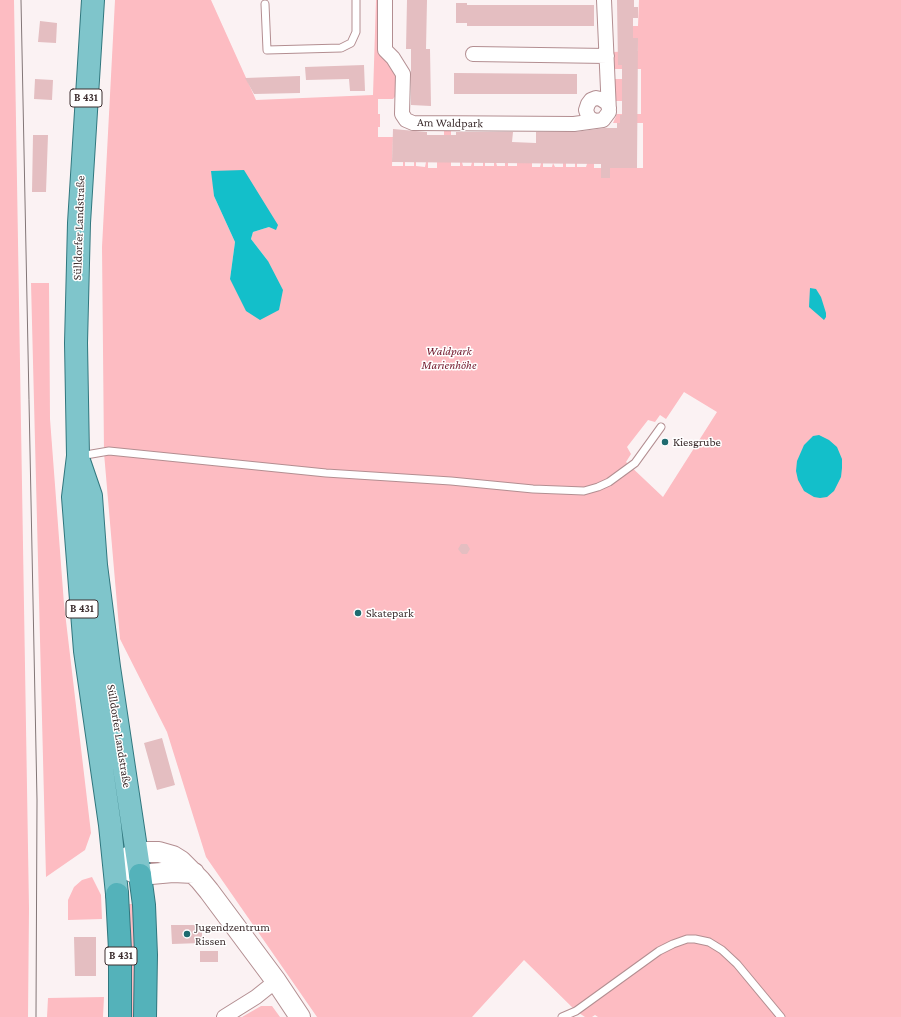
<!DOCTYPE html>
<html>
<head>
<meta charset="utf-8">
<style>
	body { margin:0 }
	canvas { display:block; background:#fbf2f3 }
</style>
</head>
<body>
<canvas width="901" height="1017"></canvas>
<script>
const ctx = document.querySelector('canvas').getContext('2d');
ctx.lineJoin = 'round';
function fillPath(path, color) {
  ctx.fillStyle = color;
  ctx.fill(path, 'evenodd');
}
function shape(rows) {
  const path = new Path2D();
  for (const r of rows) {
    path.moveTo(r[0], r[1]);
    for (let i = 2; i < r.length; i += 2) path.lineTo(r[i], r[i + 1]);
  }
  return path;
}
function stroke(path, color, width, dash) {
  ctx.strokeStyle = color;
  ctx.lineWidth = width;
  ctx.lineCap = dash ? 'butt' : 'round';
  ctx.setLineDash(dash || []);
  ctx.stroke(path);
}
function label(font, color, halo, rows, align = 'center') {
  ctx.font = font + ' "Crimson Pro",serif';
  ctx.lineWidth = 3;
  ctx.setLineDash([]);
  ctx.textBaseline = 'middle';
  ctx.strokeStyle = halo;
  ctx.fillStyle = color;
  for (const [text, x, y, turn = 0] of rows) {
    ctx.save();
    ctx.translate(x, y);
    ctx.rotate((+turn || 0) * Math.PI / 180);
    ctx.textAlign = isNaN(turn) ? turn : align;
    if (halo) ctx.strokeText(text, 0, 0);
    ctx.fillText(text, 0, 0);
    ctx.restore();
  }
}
fillPath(shape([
	[0,0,14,0,29,908,28,1017,0,1017],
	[115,0,211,0,256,100,373,95,376,0,381,0,388,63,397,77,397,94,393,99,378,99,378,114,380,114,380,127,378,127,378,137,393,137,392,166,403,166,403,162,405,162,405,166,414,166,414,162,416,162,416,166,425,167,426,162,428,162,428,168,437,168,437,162,444,145,444,127,451,129,451,166,460,166,460,162,462,162,463,166,471,166,472,162,474,162,474,166,483,166,483,162,485,162,485,166,494,166,494,162,496,162,497,166,505,166,505,162,508,162,508,166,517,166,517,163,532,163,532,167,540,167,541,163,543,163,543,167,552,167,553,163,555,167,563,167,563,163,566,163,566,167,575,167,575,163,577,163,577,167,586,167,594,141,594,168,643,168,643,123,613,123,617,114,641,114,641,69,614,69,612,52,638,51,638,38,631,38,631,26,638,26,639,0,901,0,901,1017,598,1017,595,1015,592,1017,585,1017,576,1011,524,960,472,1017,317,1017,206,857,167,732,120,639,104,453,102,247],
	[212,171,269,227,253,232,251,239,268,261,230,279,235,242,214,196],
	[684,392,717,412,663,497,626,462,631,454,627,447,648,420,655,422,660,415,666,419],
	[614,79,624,79,624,101,616,101],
	[31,283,49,283,50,419,64,604,91,833,85,850,46,877],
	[92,877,101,895,102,919,68,920,68,900,74,887,82,880],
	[128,904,134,904,136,940,135,1017,129,1017],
	[104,997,103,1017,47,1017,48,998],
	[261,1006,272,1006,280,1017,242,1017]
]), '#fdbcc2');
fillPath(shape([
	[244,170,278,225,276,230,269,227,253,232,251,239,268,261,283,290,279,310,260,320,246,311,230,279,235,242,214,196,211,171],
	[810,288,816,289,821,297,826,313,826,317,824,320,809,307],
	[819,435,829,440,837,447,842,459,842,468,841,477,834,491,827,497,820,498,814,497,804,491,798,480,796,471,797,461,804,445,813,436]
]), '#13bfca');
fillPath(shape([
	[407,0,427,0,426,49,430,49,431,106,411,105,411,49,406,49],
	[617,0,634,0,634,7,638,7,638,18,633,18,633,38,638,38,637,168,610,168,610,178,601,178,601,164,392,162,393,129,427,132,427,135,456,135,456,132,513,132,512,142,536,143,536,132,574,132,605,128,617,128,617,123,620,123,620,115,622,115,622,65,618,65],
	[456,3,467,3,467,5,594,5,594,26,467,26,467,23,456,23],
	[40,21,57,23,56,43,38,42],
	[364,65,365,91,350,91,349,79,306,80,305,67],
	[454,73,577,74,577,94,454,94],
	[300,76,300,93,254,94,245,78],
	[35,79,53,80,52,100,34,99],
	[33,135,48,135,46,192,32,192],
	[461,544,467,544,470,549,467,554,462,554,458,549],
	[162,738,175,785,157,790,144,743],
	[171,925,202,925,202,943,172,944],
	[74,937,96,937,96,976,75,976],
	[200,951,218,951,218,962,200,962]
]), '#e4bec1');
const service = shape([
	[265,4,267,50,341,48,351,43,356,32,356,0],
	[80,456,109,451,326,473,451,481,533,489,584,491,598,487,609,482,635,463,661,427],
	[562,1017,576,1011,659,951,673,944,687,939,695,939,709,942,722,950,737,964,781,1017]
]);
const minor = shape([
	[385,0,385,50,393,58,403,74,402,114,406,120,413,123,574,124,603,120,609,112,604,0],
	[473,54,607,56],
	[596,121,591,119,588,116,586,110,588,104,591,100,596,98,601,99,607,103,609,108],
	[224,1017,256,997,276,981]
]);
const secondary = shape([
	[115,864,137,852,159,852,173,856,181,861,200,880,209,891,276,981,300,1017],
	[126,869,140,875,173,872,194,873]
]);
const primary = shape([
	[93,0,79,223,76,343,78,456,73,497,85,651,110,825,117,894],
	[79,461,91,496,96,565,109,667,140,875]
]);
const trunk = shape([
	[140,875,144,905,146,955,145,1017],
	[117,894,120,950,120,1017]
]);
stroke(service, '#b38e91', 9);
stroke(minor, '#b38e91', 16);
stroke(secondary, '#b38e91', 22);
stroke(primary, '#31777e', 24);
stroke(trunk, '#31777e', 24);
stroke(service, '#fff', 7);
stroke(minor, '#fff', 14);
stroke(secondary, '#fff', 20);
stroke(primary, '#7fc5cb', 22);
stroke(trunk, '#54b2ba', 22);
stroke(shape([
	[21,0,37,800,36,1017]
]), '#837677', 1);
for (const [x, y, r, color] of [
	[665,442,4,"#1f6b70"],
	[358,613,4,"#1f6b70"],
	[187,934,4,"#1f6b70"]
]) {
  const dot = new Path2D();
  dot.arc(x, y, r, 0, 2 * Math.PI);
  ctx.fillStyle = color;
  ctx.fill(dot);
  stroke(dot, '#fff', 1.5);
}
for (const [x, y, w] of [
	[86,98,32],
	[82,609,32],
	[121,956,32]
]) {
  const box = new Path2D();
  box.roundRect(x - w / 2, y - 9, w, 18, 3);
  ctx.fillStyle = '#fff';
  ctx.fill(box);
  stroke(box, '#3d2e2f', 1);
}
label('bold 11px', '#3d2e2f', null, [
	["B 431",86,98],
	["B 431",82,609],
	["B 431",121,956]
]);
label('12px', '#3d2e2f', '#fff', [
	["Am Waldpark",450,123,1],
	["Sülldorfer Landstraße",79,228,-88],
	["Sülldorfer Landstraße",119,736,81]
]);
label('italic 12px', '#731a2e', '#fff', [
	["Waldpark",449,351],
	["Marienhöhe",449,365]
]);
label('12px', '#3d2e2f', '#fff', [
	["Kiesgrube",673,442],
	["Skatepark",366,613],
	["Jugendzentrum",195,927],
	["Rissen",195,941]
], 'left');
</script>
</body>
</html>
